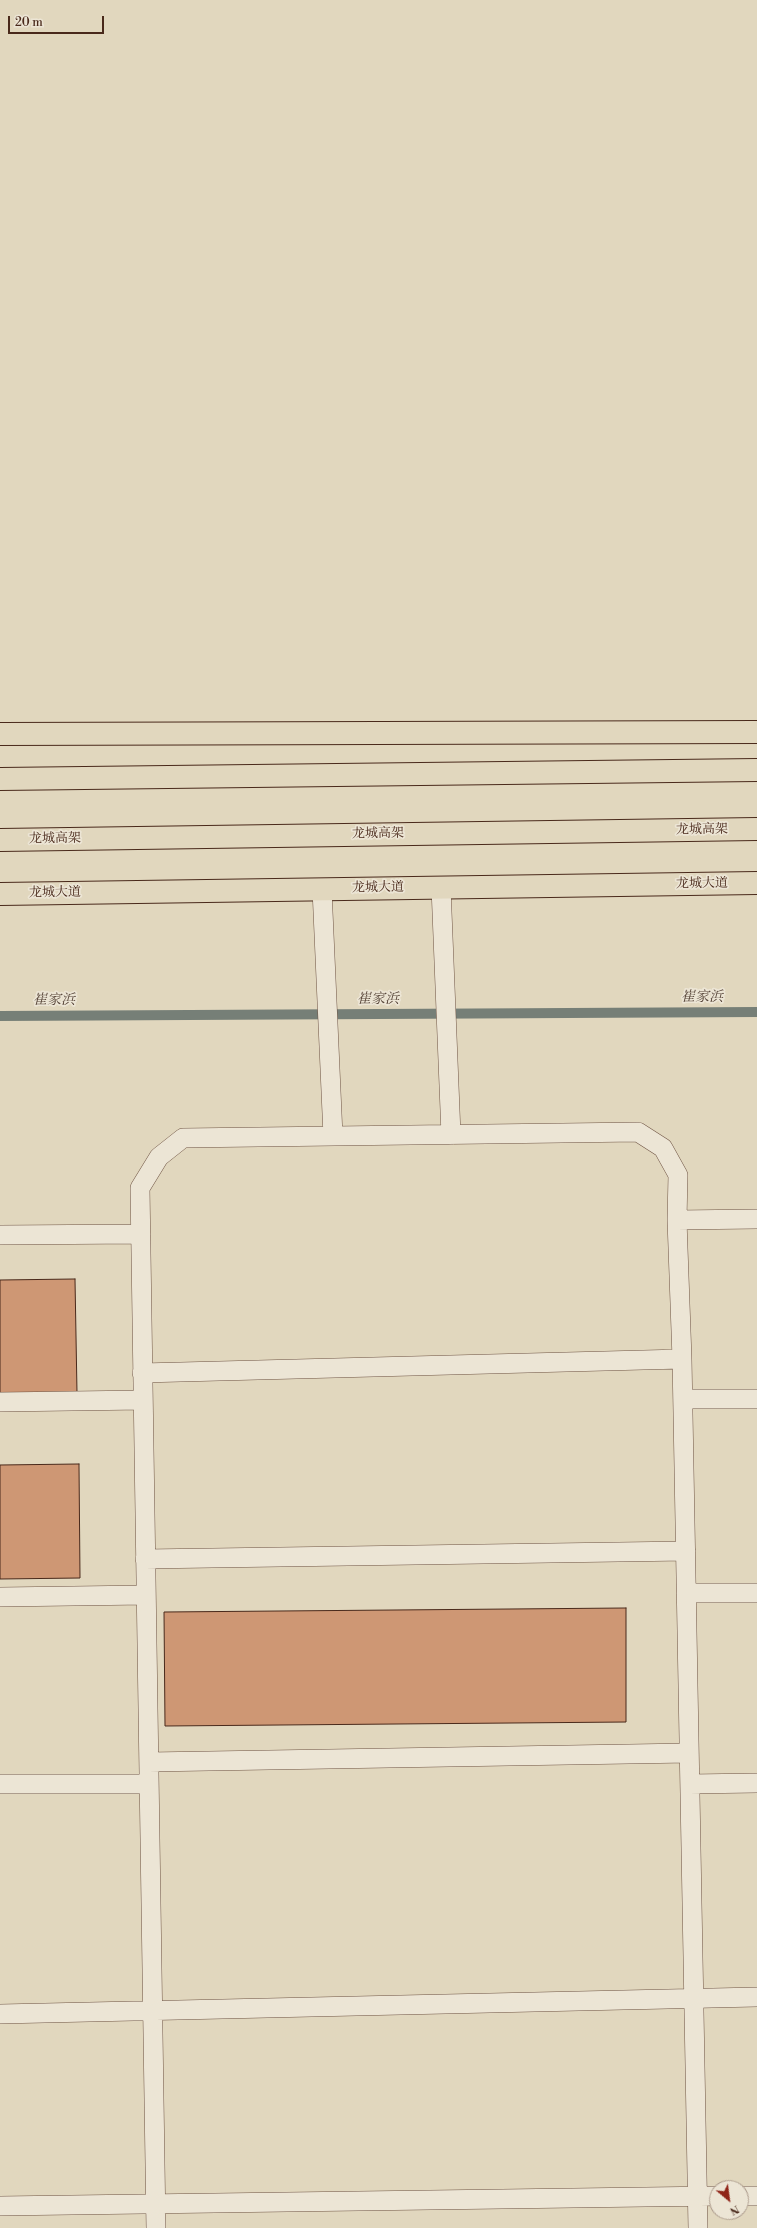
<!DOCTYPE html>
<html>
<head>
<meta charset="utf-8">
<style>
	body { margin:0 }
	#map { position:relative; width:757px; height:2228px; overflow:hidden; background:#e1d7be; font-family:"Libre Bodoni",serif }
	canvas { display:block }
	.north { position:absolute; left:709px; top:2180px; width:40px; height:40px; box-sizing:border-box; background:#ece5d5; border:1px solid #ab9a8b; border-radius:50%; rotate:151deg; font-size:11px; font-weight:700; line-height:16px; text-align:center; color:#49291b }
	.north::after { content:''; display:block; margin:auto; width:14px; height:18px; background:#8f2418; clip-path:polygon(50% 0,100% 100%,50% 72%,0 100%) }
	.scale { position:absolute; left:8px; top:16px; width:96px; height:18px; box-sizing:border-box; border:2px solid #49291b; border-top:0; padding-left:5px; font-size:12px; line-height:14px; white-space:nowrap; color:#49291b; -webkit-text-stroke:3px #ece5d5; paint-order:stroke }
</style>
</head>
<body>
<div id="map">
<canvas width="757" height="2228"></canvas>
<div class="north">N</div>
<div class="scale">20 m</div>
</div>
<script>
const ctx = document.querySelector('canvas').getContext('2d');
ctx.lineJoin = 'round';
function shape(rows) {
  const path = new Path2D();
  for (const r of rows) {
    path.moveTo(r[0], r[1]);
    for (let i = 2; i < r.length; i += 2) path.lineTo(r[i], r[i + 1]);
  }
  return path;
}
function stroke(path, color, width, dash) {
  ctx.strokeStyle = color;
  ctx.lineWidth = width;
  ctx.lineCap = dash ? 'butt' : 'round';
  ctx.setLineDash(dash || []);
  ctx.stroke(path);
}
function fillPath(path, color) {
  ctx.fillStyle = color;
  ctx.fill(path, 'evenodd');
}
function label(font, color, halo, rows, align = 'center') {
  ctx.font = font + ' "Libre Bodoni","Noto Serif SC",serif';
  ctx.lineWidth = 3.5;
  ctx.setLineDash([]);
  ctx.textBaseline = 'middle';
  ctx.strokeStyle = halo;
  ctx.fillStyle = color;
  for (const [text, x, y, turn = 0] of rows) {
    ctx.save();
    ctx.translate(x, y);
    ctx.rotate((+turn || 0) * Math.PI / 180);
    ctx.textAlign = isNaN(turn) ? turn : align;
    if (halo) ctx.strokeText(text, 0, 0);
    ctx.fillText(text, 0, 0);
    ctx.restore();
  }
}
stroke(shape([
	[0,1016,757,1012]
]), '#767f77', 10);
const building = shape([
	[75,1279,77,1393,0,1395,0,1280,75,1279],
	[79,1464,80,1578,0,1579,0,1465,79,1464],
	[626,1608,626,1722,165,1726,164,1612,626,1608]
]);
fillPath(building, '#ce9774');
stroke(building, '#49291b', 1);
const service = shape([
	[441,887,451,1135],
	[322,889,333,1136],
	[677,1220,757,1219],
	[0,1235,141,1234],
	[142,1373,682,1359],
	[683,1399,757,1399],
	[0,1402,143,1400],
	[145,1559,686,1551],
	[686,1593,757,1593],
	[0,1597,146,1595],
	[149,1762,689,1753],
	[0,1784,149,1784],
	[690,1784,757,1783],
	[0,2014,757,1997],
	[741,2196,757,2196],
	[0,2206,717,2196],
	[156,2228,140,1188,159,1157,183,1138,638,1132,663,1148,678,1175,677,1220,682,1359,698,2228]
]);
const primary = shape([
	[0,734,757,732],
	[0,894,757,883]
]);
const trunk = shape([
	[0,779,757,770],
	[0,840,757,829]
]);
stroke(service, '#6f5444', 20);
stroke(primary, '#49291b', 24);
stroke(trunk, '#49291b', 24);
stroke(service, '#ece5d5', 19);
stroke(primary, '#e1d7be', 22);
stroke(trunk, '#e1d7be', 22);
label('13px', '#49291b', '#ece5d5', [
	["龙城高架",702,830,-1],
	["龙城高架",378,834,-1],
	["龙城高架",55,839,-1],
	["龙城大道",702,884,-1],
	["龙城大道",378,888,-1],
	["龙城大道",55,893,-1]
]);
label('italic 14px', '#58463a', '#ece5d5', [
	["崔家浜",702,998],
	["崔家浜",378,1000],
	["崔家浜",54,1001]
]);
</script>
</body>
</html>
